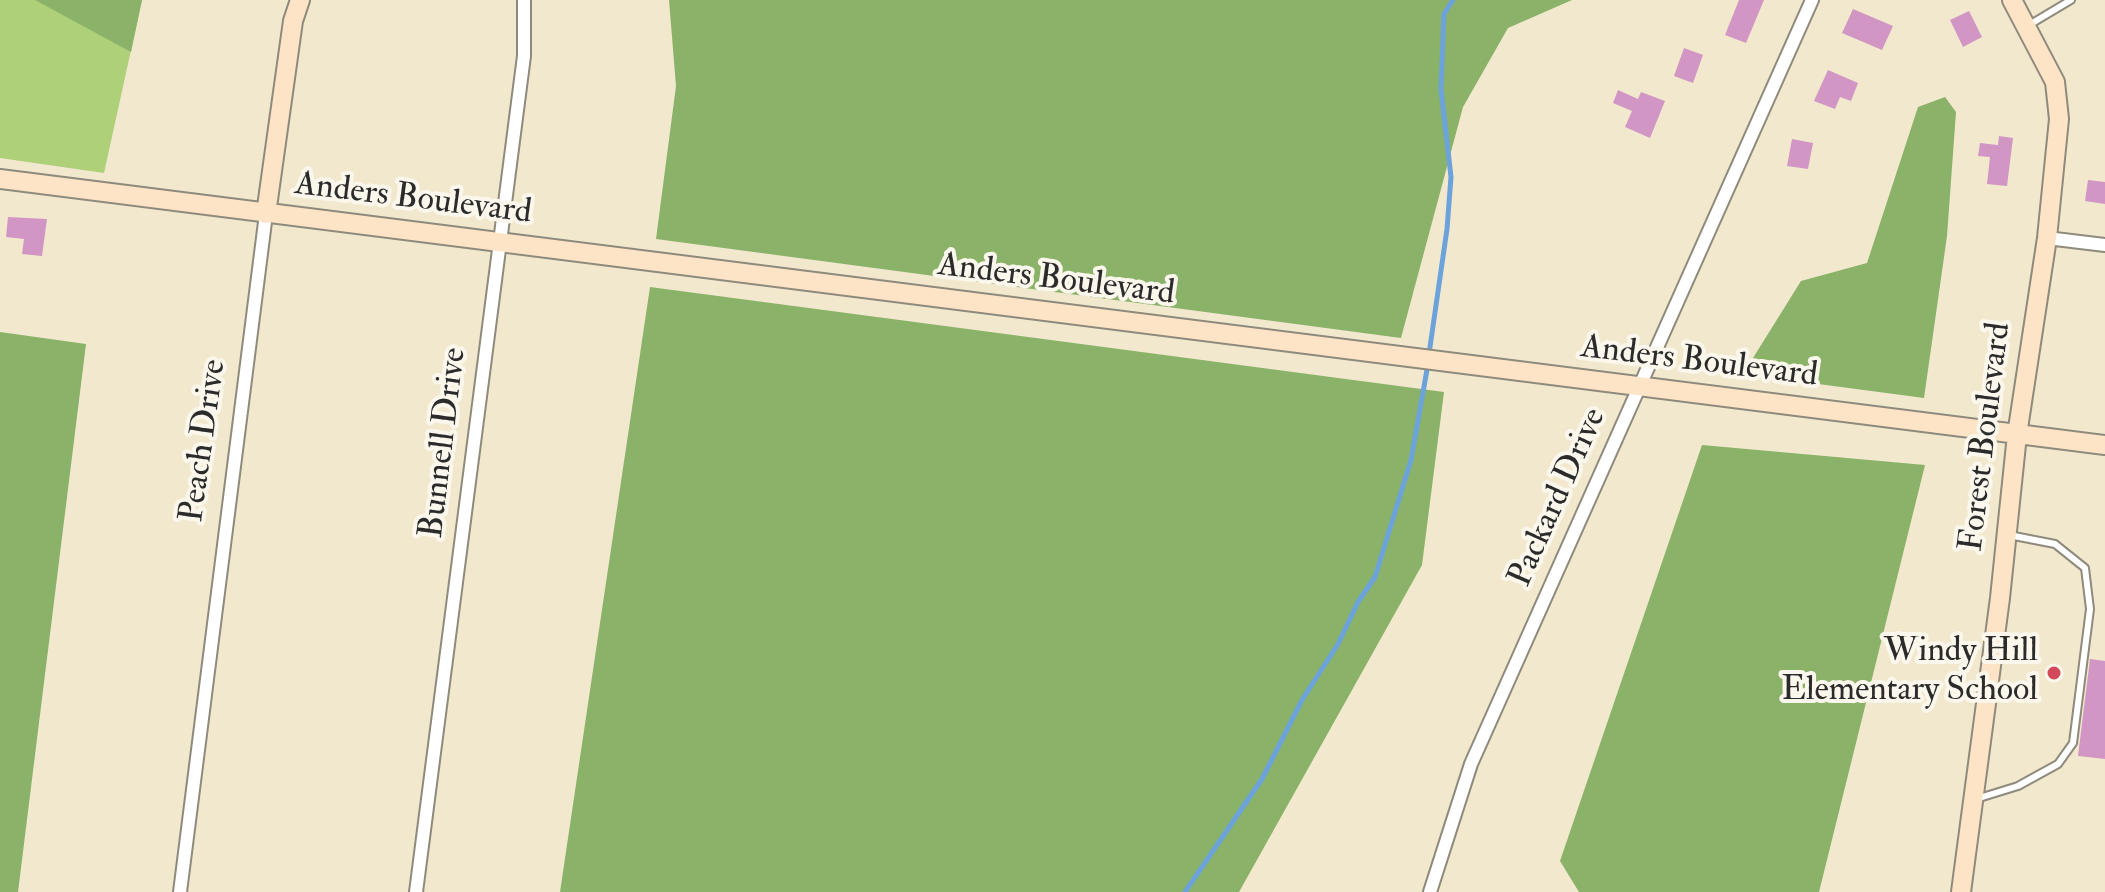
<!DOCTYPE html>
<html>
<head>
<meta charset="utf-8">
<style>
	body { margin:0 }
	canvas { display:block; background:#f1e8ce }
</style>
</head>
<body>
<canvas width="2105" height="892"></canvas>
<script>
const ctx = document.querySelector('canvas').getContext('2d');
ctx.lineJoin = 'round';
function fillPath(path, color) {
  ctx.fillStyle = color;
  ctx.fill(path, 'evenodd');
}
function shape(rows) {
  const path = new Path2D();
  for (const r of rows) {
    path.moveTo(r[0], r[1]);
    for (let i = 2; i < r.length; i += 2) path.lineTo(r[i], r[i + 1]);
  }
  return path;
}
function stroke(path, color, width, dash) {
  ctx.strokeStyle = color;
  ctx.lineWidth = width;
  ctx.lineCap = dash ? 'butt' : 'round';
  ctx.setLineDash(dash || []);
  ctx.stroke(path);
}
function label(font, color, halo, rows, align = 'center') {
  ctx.font = font + ' "IM FELL Double Pica",serif';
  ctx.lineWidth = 8;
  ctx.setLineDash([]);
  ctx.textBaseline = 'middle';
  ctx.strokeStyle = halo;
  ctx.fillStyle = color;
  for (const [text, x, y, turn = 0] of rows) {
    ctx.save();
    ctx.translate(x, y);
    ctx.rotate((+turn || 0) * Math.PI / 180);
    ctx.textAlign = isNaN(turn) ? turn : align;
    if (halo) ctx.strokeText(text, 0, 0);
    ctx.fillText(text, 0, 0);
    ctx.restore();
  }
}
fillPath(shape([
	[0,0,142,0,104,173,0,158]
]), '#aed078');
fillPath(shape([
	[35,0,142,0,131,52],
	[669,0,1572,0,1508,28,1463,107,1401,338,656,239,676,86],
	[1945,97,1956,112,1947,236,1924,398,1743,374,1801,281,1867,263,1918,107],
	[650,287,1444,392,1422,565,1239,892,560,892],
	[0,332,86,344,18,892,0,892],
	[1702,445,1925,465,1819,892,1579,892,1560,861]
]), '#8ab268');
stroke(shape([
	[1429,354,1447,229,1451,177,1441,89,1444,14,1453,0],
	[1185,892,1262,779,1302,700,1338,644,1358,602,1375,577,1411,460,1428,364]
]), '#6ca3da', 5);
fillPath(shape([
	[1739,0,1764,0,1746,43,1725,35],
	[1853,9,1893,26,1882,50,1842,33],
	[1969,11,1982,37,1963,47,1950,20],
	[1684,48,1703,55,1693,83,1674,76],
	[1828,70,1858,83,1851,101,1840,97,1835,109,1814,101],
	[1618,90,1638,99,1641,92,1665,101,1650,138,1625,127,1632,111,1613,103],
	[1999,136,2013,138,2007,186,1987,184,1990,157,1978,156,1980,143,1998,145],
	[1792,139,1813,143,1808,169,1787,166],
	[2088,180,2105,182,2105,204,2085,201],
	[8,217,47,219,42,256,22,254,24,239,6,237],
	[2090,659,2105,661,2105,759,2078,756]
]), '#d196c4');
const lane = shape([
	[2029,25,2071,0],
	[1976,799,2018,786,2058,764,2073,743,2090,609,2085,568,2055,544,2009,535]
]);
const street = shape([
	[2047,238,2105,245],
	[180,892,266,214],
	[416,892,524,56,524,0],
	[1430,892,1471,764,1812,0]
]);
const secondary = shape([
	[0,179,2105,445],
	[266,214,293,21,300,0],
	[1961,892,2000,598,2017,435,2047,238,2059,119,2055,82,2012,0]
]);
stroke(lane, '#8e8a7c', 10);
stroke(street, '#8e8a7c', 16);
stroke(secondary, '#8e8a7c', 22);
stroke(lane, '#fff', 6);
stroke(street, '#fff', 12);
stroke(secondary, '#fee4c6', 18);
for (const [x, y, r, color] of [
	[2054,673,8,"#d1495b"]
]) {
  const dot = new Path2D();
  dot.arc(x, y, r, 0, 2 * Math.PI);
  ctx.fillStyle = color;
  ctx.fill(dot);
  stroke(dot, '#fbf7ec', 3);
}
label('34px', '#2b2b2b', '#fbf7ec', [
	["Anders Boulevard",413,200,7],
	["Anders Boulevard",1056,281,7],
	["Anders Boulevard",1699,363,7],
	["Forest Boulevard",1987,437,-83],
	["Peach Drive",205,441,-82],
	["Bunnell Drive",445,443,-83],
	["Packard Drive",1559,498,-66]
]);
label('34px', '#2b2b2b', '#fbf7ec', [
	["Windy Hill",2038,653],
	["Elementary School",2038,692]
], 'right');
</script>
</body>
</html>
